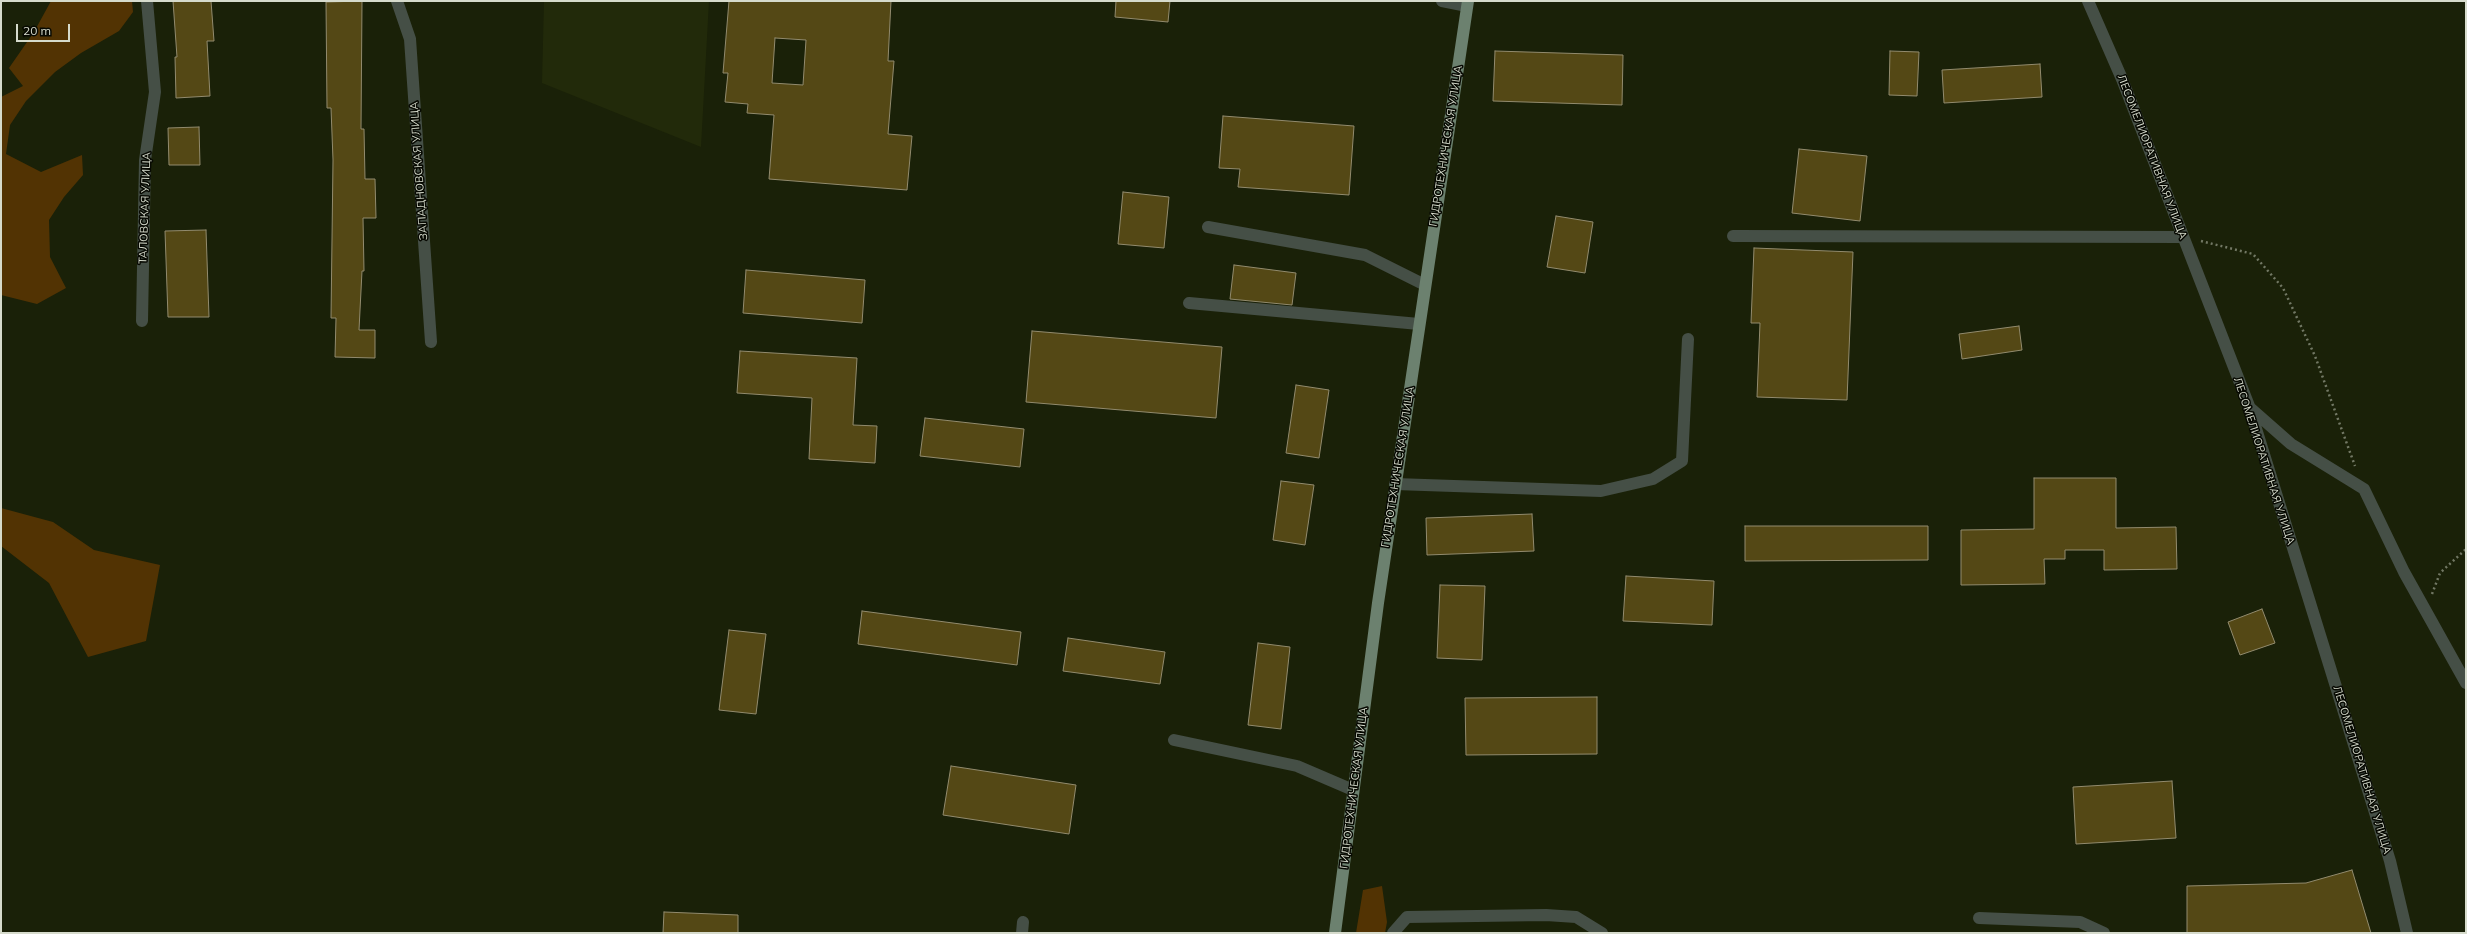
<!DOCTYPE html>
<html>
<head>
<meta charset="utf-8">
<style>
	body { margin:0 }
	#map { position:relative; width:2467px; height:934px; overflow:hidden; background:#1a2108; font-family:Mulish,sans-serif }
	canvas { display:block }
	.frame { position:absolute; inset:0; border:2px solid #d6dbcc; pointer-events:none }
	.scale { position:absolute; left:16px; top:24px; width:54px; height:18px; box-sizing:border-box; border:2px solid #d6dbcc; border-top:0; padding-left:5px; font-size:12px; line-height:14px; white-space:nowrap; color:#d6dbcc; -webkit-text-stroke:3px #070902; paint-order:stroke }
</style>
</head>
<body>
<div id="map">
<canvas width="2467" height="934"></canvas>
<div class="frame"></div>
<div class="scale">20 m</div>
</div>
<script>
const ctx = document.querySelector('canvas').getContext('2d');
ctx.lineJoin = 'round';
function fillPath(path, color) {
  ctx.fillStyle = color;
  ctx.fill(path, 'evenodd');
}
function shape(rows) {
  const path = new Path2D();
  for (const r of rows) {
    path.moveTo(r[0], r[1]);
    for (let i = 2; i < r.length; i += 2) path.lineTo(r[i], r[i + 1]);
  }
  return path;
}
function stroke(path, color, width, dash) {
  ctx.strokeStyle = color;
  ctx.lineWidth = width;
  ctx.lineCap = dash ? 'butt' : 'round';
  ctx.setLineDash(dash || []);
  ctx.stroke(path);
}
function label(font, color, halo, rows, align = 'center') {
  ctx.font = font + ' Mulish,sans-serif';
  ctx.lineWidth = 3;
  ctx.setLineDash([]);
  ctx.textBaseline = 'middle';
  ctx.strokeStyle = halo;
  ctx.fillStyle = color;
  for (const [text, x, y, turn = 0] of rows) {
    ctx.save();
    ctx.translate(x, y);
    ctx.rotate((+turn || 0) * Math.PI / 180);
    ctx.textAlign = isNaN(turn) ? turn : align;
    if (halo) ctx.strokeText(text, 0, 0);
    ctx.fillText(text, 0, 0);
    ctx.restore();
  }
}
fillPath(shape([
	[544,1,709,1,701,147,542,83]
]), '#222a0a');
fillPath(shape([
	[51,1,132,1,133,12,119,31,81,53,55,72,26,101,10,125,6,154,41,172,82,155,83,175,64,197,49,220,50,257,66,288,37,304,1,295,1,97,23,86,9,68,34,32],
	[1,508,53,522,94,550,160,565,146,641,88,657,49,583,1,546],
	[1382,886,1387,922,1385,933,1356,933,1363,890]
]), '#523303');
const building = shape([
	[173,1,211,1,214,41,207,41,210,96,176,98,175,57,177,57,173,1],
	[362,1,361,129,364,129,365,179,375,179,376,218,363,218,364,271,362,271,359,330,375,330,375,358,335,357,336,318,331,318,333,160,331,108,327,108,326,2,362,1],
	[729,1,891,1,888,61,894,61,888,134,912,136,907,190,769,179,774,115,747,113,748,104,725,102,728,73,723,73,729,1],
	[775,38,806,40,803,85,772,83,775,38],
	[1116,1,1170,1,1168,22,1115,17,1116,1],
	[1495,51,1623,55,1622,105,1493,101,1495,51],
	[1890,51,1919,52,1917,96,1889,95,1890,51],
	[2040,64,2042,97,1944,103,1942,70,2040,64],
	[1223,116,1354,126,1349,195,1238,187,1240,169,1219,168,1223,116],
	[199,127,200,165,169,165,168,128,199,127],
	[1799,149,1867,156,1860,221,1792,213,1799,149],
	[1123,192,1169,197,1164,248,1118,244,1123,192],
	[1556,216,1593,222,1585,273,1547,267,1556,216],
	[206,230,209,317,168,317,165,231,206,230],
	[1754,248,1853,252,1847,400,1757,397,1760,323,1751,323,1754,248],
	[1234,265,1296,273,1292,305,1230,299,1234,265],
	[746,270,865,280,862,323,743,313,746,270],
	[2019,326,2022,350,1962,359,1959,334,2019,326],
	[1032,331,1222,347,1216,418,1026,402,1032,331],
	[740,351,857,358,853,425,877,426,875,463,809,459,812,398,737,393,740,351],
	[1296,385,1329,390,1319,458,1286,453,1296,385],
	[925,418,1024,429,1020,467,920,456,925,418],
	[2034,478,2116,478,2116,528,2176,527,2177,569,2104,570,2104,550,2065,550,2065,559,2044,559,2045,584,1961,585,1961,530,2034,529,2034,478],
	[1281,481,1314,485,1305,545,1273,540,1281,481],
	[1532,514,1534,551,1427,555,1426,518,1532,514],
	[1745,526,1928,526,1928,560,1745,561,1745,526],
	[1626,576,1714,581,1712,625,1623,621,1626,576],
	[1440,585,1485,586,1482,660,1437,658,1440,585],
	[2262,609,2275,643,2240,655,2228,622,2262,609],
	[862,611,1021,632,1017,665,858,644,862,611],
	[729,630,766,634,756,714,719,710,729,630],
	[1068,638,1165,652,1160,684,1063,671,1068,638],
	[1258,643,1290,647,1281,729,1248,725,1258,643],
	[1597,697,1597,754,1466,755,1465,698,1597,697],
	[951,766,1076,785,1069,834,943,815,951,766],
	[2172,781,2176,838,2076,844,2073,787,2172,781],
	[2352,870,2371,933,2187,933,2187,886,2306,883,2352,870],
	[664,912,738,915,738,933,663,933,664,912]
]);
fillPath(building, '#544815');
stroke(building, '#928b6e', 1);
stroke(shape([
	[2201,241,2253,254,2283,288,2315,356,2355,466],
	[2432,594,2440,573,2466,549]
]), '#727864', 2.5, [2, 3]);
stroke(shape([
	[397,1,410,39,431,342],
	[1442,1,1467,6],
	[2088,1,2122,79,2249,406,2390,861,2407,933],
	[1208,227,1365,255,1425,285],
	[1733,236,2183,237],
	[1189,303,1419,324],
	[142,321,145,160,155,92,147,1],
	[2249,407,2291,444,2364,489,2404,572,2466,683],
	[1395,484,1601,491,1653,479,1682,461,1688,339],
	[1174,740,1297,766,1353,790],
	[1979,918,2080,922,2104,933],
	[1022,933,1023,922],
	[1393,933,1407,917,1546,915,1576,917,1602,933]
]), '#454f46', 12);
stroke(shape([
	[1335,933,1378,603,1468,1]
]), '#6c816f', 12);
label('11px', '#d6dbcc', '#070902', [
	["ГИДРОТЕХНИЧЕСКАЯ УЛИЦА",1446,146,-81],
	["ЛЕСОМЕЛИОРАТИВНАЯ УЛИЦА",2152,157,69],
	["ЗАПАДНОВСКАЯ УЛИЦА",419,171,-94],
	["ТАЛОВСКАЯ УЛИЦА",145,208,-88],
	["ЛЕСОМЕЛИОРАТИВНАЯ УЛИЦА",2264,461,72],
	["ГИДРОТЕХНИЧЕСКАЯ УЛИЦА",1398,467,-81],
	["ЛЕСОМЕЛИОРАТИВНАЯ УЛИЦА",2362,770,73],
	["ГИДРОТЕХНИЧЕСКАЯ УЛИЦА",1354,788,-83]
]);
</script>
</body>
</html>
